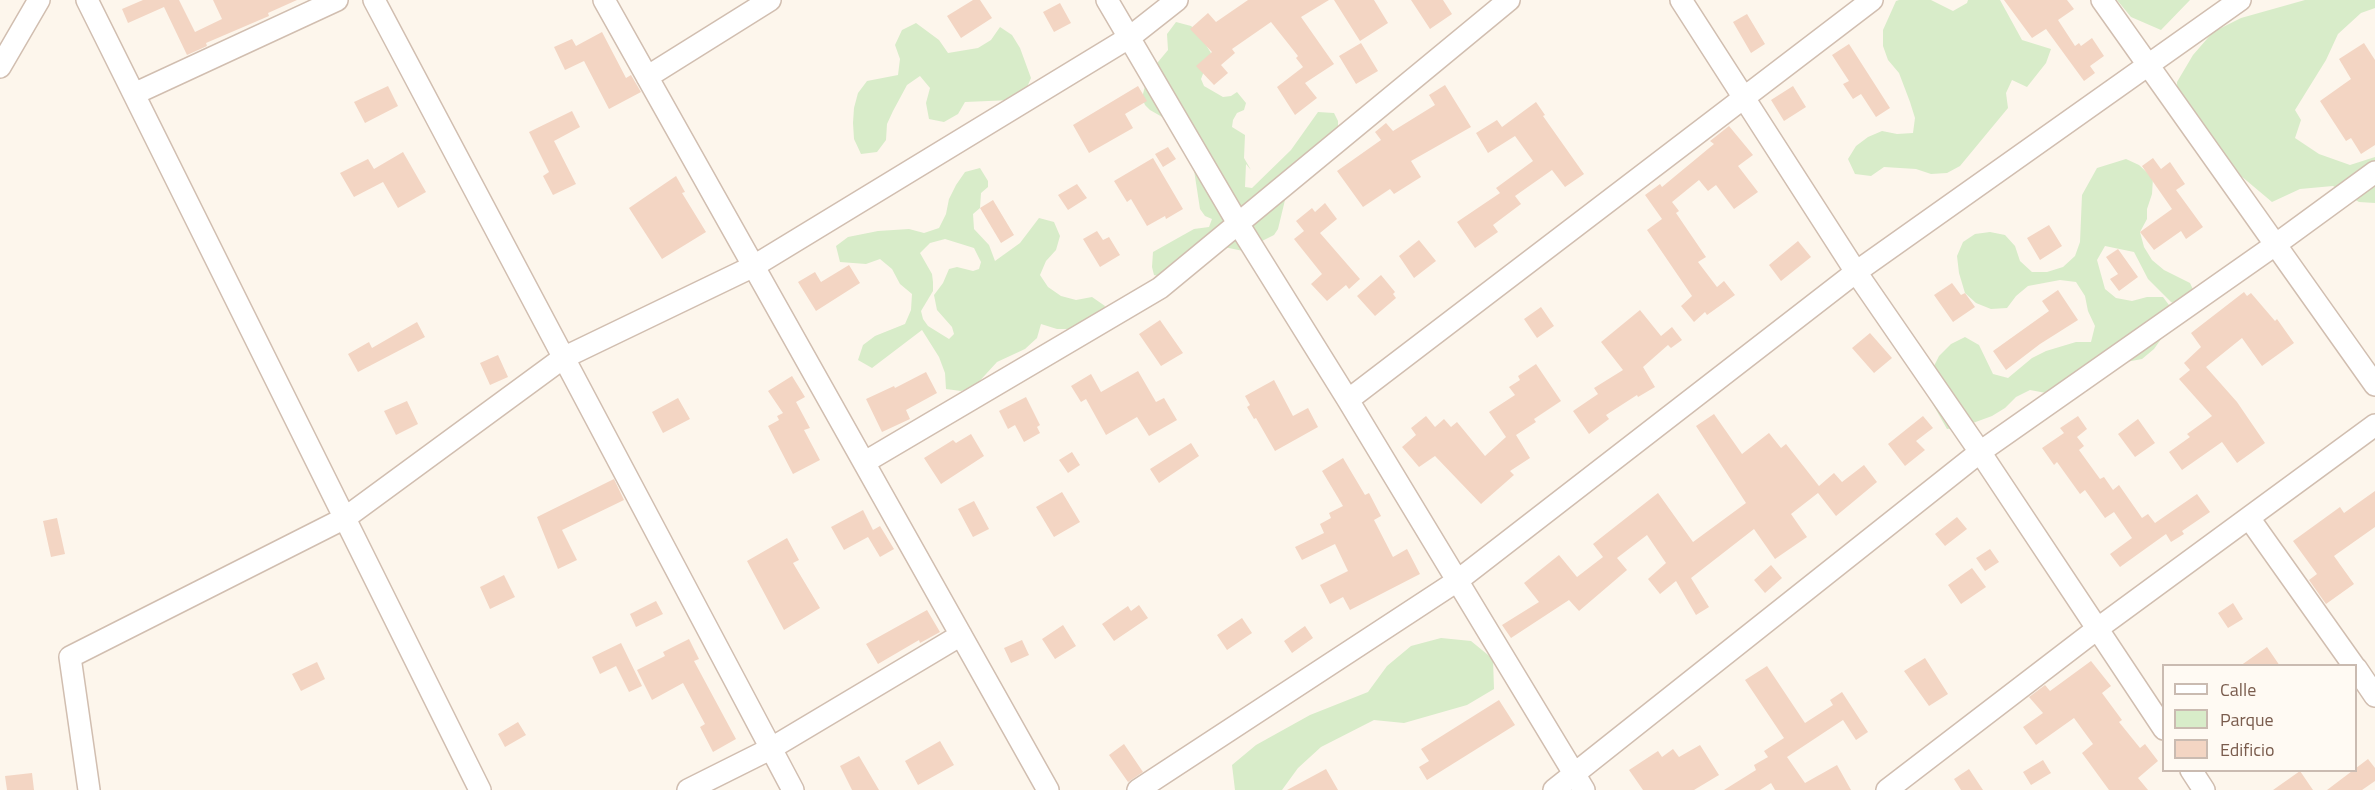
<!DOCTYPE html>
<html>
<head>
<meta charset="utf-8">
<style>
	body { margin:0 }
	#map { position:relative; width:2375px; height:790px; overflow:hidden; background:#fdf6ec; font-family:"Titillium Web",sans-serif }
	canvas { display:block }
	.legend { position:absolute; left:2162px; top:664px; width:195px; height:108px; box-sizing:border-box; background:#fffaf3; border:2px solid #cabbb1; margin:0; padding:8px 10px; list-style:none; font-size:18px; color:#7a5c4d }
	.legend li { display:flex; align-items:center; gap:12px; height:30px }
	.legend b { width:30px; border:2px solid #cabbb1 }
</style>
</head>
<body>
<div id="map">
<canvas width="2375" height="790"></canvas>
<ul class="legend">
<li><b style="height:8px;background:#fff"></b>Calle</li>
<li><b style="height:16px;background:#d8ecc9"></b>Parque</li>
<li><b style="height:16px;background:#f3d5c3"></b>Edificio</li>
</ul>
</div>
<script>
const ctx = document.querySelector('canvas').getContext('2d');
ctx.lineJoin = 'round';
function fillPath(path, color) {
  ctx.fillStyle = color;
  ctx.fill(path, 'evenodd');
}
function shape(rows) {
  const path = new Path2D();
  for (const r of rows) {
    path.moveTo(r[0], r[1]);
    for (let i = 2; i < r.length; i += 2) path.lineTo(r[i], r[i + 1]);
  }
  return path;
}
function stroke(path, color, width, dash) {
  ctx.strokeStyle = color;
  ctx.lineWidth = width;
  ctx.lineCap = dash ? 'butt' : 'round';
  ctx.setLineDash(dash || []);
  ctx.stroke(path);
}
fillPath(shape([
	[1899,0,1931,0,1953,11,1967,3,1968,0,2000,0,2022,40,2051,49,2046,63,2027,87,2012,80,2006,93,2008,108,1960,166,1947,173,1931,174,1916,169,1884,167,1871,176,1855,174,1848,159,1856,146,1868,137,1882,131,1897,134,1913,133,1915,118,1910,102,1899,73,1888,60,1883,46,1883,30,1896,1],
	[2117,0,2190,0,2161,30,2131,17],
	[2305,0,2375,0,2375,8,2361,13,2338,34,2326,60,2295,110,2301,120,2295,138,2319,154,2350,165,2375,157,2375,203,2359,202,2333,186,2300,189,2272,202,2222,160,2178,115,2177,82,2193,55,2213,32,2241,18],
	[1176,22,1191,26,1197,31,1211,53,1201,79,1204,86,1223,97,1231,96,1237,92,1246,103,1244,110,1237,113,1233,120,1232,127,1245,135,1244,158,1251,170,1246,164,1245,187,1252,188,1291,150,1318,112,1334,113,1338,121,1338,129,1289,193,1285,200,1278,229,1274,235,1260,242,1248,252,1224,247,1162,277,1154,275,1152,267,1153,252,1194,229,1209,227,1212,219,1205,216,1200,209,1194,170,1171,122,1150,110,1145,105,1142,98,1148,74,1168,50,1167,34],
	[916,23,939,40,948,53,978,48,991,40,1000,27,1012,35,1020,48,1031,78,1025,92,1012,100,965,102,958,114,944,122,929,119,926,103,930,88,920,76,907,85,893,111,887,124,886,140,877,152,861,154,854,139,853,123,854,108,858,93,867,81,898,75,900,59,895,45,902,30],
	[2126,159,2139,165,2153,178,2152,194,2147,209,2147,219,2140,232,2144,247,2152,260,2164,270,2190,283,2197,298,2184,308,2171,302,2148,279,2134,252,2105,246,2097,260,2105,289,2116,298,2132,301,2147,297,2163,297,2172,309,2171,325,2154,349,2142,359,2126,362,2046,393,2030,390,2016,397,2005,408,1992,416,1962,427,1947,429,1931,401,1929,385,1932,370,1939,356,1951,344,1965,337,1979,345,1993,374,2008,378,2032,358,2046,351,2076,342,2091,342,2095,326,2088,311,2085,296,2076,282,2060,280,2028,286,2016,296,2007,308,1991,309,1976,303,1965,293,1959,273,1957,256,1963,242,1975,234,1990,232,2005,235,2015,246,2020,261,2032,272,2047,272,2063,267,2075,256,2080,242,2082,195,2097,168],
	[980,168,988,181,988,187,981,193,980,208,973,214,974,229,989,245,995,261,1020,243,1039,218,1054,222,1060,236,1056,250,1046,261,1040,275,1048,287,1061,296,1076,300,1092,297,1105,306,1101,321,1073,329,1057,329,1041,324,1037,338,1025,349,997,362,975,386,961,391,946,389,945,373,939,357,922,330,872,368,858,360,863,345,875,336,905,324,911,310,912,294,900,284,892,269,880,259,866,264,840,262,836,246,848,237,878,231,909,229,924,233,939,228,946,214,949,199,956,185,965,172],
	[945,239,974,248,981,262,979,269,973,271,957,267,949,269,943,283,934,295,937,310,952,327,954,334,949,339,928,326,923,319,921,311,933,291,933,282,932,274,920,253,930,243],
	[1441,638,1471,641,1493,659,1494,689,1467,705,1404,723,1374,720,1321,747,1298,768,1282,790,1235,790,1232,765,1256,745,1310,715,1368,692,1387,666,1411,646]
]), '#d8ecc9');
fillPath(shape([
	[143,0,179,0,195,32,222,19,213,0,297,0,268,13,269,16,206,43,207,46,187,55,164,7,128,23,122,9],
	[973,0,980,0,992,18,961,38,947,16],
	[1248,0,1329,0,1301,17,1334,64,1305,83,1317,98,1295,115,1277,87,1303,67,1296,58,1298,56,1271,22,1232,49,1235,53,1221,65,1228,73,1214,85,1196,66,1212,52,1190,29,1208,13,1216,22],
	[1334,0,1374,0,1388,23,1360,41],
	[1411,0,1443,0,1452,14,1430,29],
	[2004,0,2067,0,2074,9,2058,20,2075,46,2079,43,2081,46,2092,38,2104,56,2090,66,2095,73,2084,81,2046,29,2032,38],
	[1060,3,1071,23,1054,32,1043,12],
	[1747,14,1765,44,1751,53,1733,22],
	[602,32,626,78,631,75,641,92,609,109,584,61,565,70,554,47,572,39,576,46],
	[1361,43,1378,71,1356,84,1339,56],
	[2364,43,2375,60,2375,145,2361,154,2351,138,2346,141,2320,101,2351,79,2339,59],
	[1849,44,1890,108,1876,117,1861,94,1853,99,1843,84,1849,81,1832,55],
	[1445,85,1471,127,1411,161,1421,177,1394,194,1390,189,1363,207,1337,171,1381,140,1375,132,1386,123,1393,131,1435,105,1429,95],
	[388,86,398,106,365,123,354,102],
	[1138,86,1147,101,1125,114,1133,128,1089,153,1073,125],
	[1793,86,1806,107,1784,121,1771,100],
	[1536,102,1545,115,1543,116,1584,174,1565,187,1552,170,1515,196,1521,204,1493,225,1498,232,1475,248,1457,222,1500,193,1496,188,1533,161,1515,136,1488,153,1476,133,1497,120,1502,127],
	[572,111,580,127,554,141,576,184,553,195,543,176,549,172,529,132],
	[1729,126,1753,155,1738,166,1758,192,1734,209,1716,185,1708,191,1699,180,1672,202,1679,211,1676,213,1706,257,1698,262,1717,287,1724,281,1735,295,1707,315,1705,312,1694,322,1681,306,1692,296,1647,230,1662,219,1645,195,1660,184,1662,187,1714,144,1710,141],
	[1168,147,1176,159,1163,167,1155,154],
	[403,152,426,192,398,208,383,182,354,197,340,173,368,159,374,169],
	[1153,158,1183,209,1166,219,1165,216,1147,226,1131,199,1127,202,1114,181],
	[2153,158,2161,169,2170,162,2185,184,2176,190,2203,227,2186,239,2181,231,2154,250,2140,232,2172,209,2142,166],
	[676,176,685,192,682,193,706,232,662,259,629,208],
	[1077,184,1087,198,1068,210,1058,195],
	[993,200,1014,235,1001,243,980,208],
	[1325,203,1337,219,1320,233,1360,279,1349,289,1346,285,1327,301,1311,284,1322,274,1294,239,1304,231,1296,221,1312,208,1315,212],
	[2049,225,2062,246,2040,260,2027,238],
	[1097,231,1103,240,1109,237,1120,255,1100,267,1083,239],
	[1419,240,1436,261,1414,278,1399,256],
	[1798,241,1811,257,1781,281,1769,265],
	[2118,249,2138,277,2119,291,2110,279,2118,274,2106,257],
	[849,265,860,283,816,311,798,282,815,272,821,282],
	[1381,275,1395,292,1393,294,1396,298,1375,316,1357,296],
	[1952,283,1961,295,1965,293,1975,307,1953,322,1934,295],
	[2058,290,2078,320,2040,344,2006,370,1993,351,2049,311,2042,301],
	[2244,292,2247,296,2251,293,2275,321,2277,319,2294,343,2262,366,2242,338,2206,367,2237,402,2265,443,2237,463,2222,442,2182,470,2169,452,2190,437,2187,434,2212,416,2179,379,2190,370,2184,363,2201,347,2191,333],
	[1541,307,1554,326,1537,338,1524,319],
	[1640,310,1661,336,1672,327,1682,340,1671,348,1668,345,1643,367,1655,387,1638,397,1637,395,1606,415,1609,419,1589,434,1573,411,1598,394,1594,388,1623,370,1601,342],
	[1160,320,1183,353,1161,366,1139,334],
	[417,322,425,337,358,372,348,354,369,342,372,348],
	[1870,333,1892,358,1874,373,1852,348],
	[498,355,508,377,490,385,480,363],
	[1536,364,1561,401,1534,419,1536,422,1516,435,1530,458,1510,471,1514,475,1481,504,1435,456,1419,467,1402,447,1416,435,1411,428,1426,416,1435,427,1444,419,1451,427,1457,422,1485,456,1506,437,1489,412,1515,395,1509,387,1520,380,1518,376],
	[1138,371,1156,402,1164,398,1177,420,1149,436,1137,417,1106,435,1086,399,1081,402,1071,386,1091,374,1101,392],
	[926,372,937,393,906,410,910,419,882,432,866,399,894,386,895,388],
	[792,376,805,397,796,402,810,428,804,430,820,460,793,474,768,426,779,420,777,416,783,413,768,391],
	[1274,380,1293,416,1308,408,1318,427,1275,451,1256,418,1254,419,1247,407,1250,405,1245,396],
	[1026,397,1040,425,1037,427,1040,433,1024,442,1015,425,1008,429,999,411],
	[678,398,690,419,663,433,652,412],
	[407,401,418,424,396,435,384,411],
	[1714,414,1742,454,1769,433,1781,448,1786,444,1819,486,1834,473,1842,482,1864,465,1877,482,1836,516,1818,493,1791,514,1807,537,1775,559,1754,529,1691,578,1709,607,1696,615,1676,581,1660,594,1648,579,1666,563,1647,535,1617,558,1627,570,1579,611,1569,600,1511,638,1502,625,1539,602,1524,583,1559,555,1577,577,1603,557,1593,544,1658,493,1693,542,1746,503,1696,426],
	[1923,416,1933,428,1916,441,1925,450,1905,466,1888,444],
	[2078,416,2087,429,2077,437,2084,446,2079,450,2100,479,2104,477,2113,490,2119,485,2142,518,2148,514,2155,523,2197,494,2210,512,2182,531,2184,534,2171,542,2166,534,2120,567,2110,554,2132,538,2114,512,2105,518,2085,490,2080,494,2057,462,2054,465,2042,448,2064,433,2060,428],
	[2138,419,2155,443,2135,457,2118,434],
	[971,434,984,456,941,484,924,458,953,440,956,443],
	[1191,443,1199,456,1159,483,1150,469],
	[1072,452,1080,465,1068,473,1059,460],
	[1343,458,1365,495,1369,493,1381,516,1374,520,1393,557,1407,549,1420,574,1350,610,1343,597,1330,604,1320,585,1348,571,1335,544,1302,560,1295,547,1324,533,1320,524,1331,518,1329,513,1343,506,1322,471],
	[614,479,624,500,562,530,577,560,558,569,537,517],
	[2375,491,2375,527,2334,556,2354,584,2326,604,2309,580,2317,574,2293,541,2340,507,2344,513],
	[1062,492,1080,522,1054,537,1036,507],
	[974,501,989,529,973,537,958,509],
	[863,510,873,530,880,526,894,549,880,557,868,537,844,550,831,527],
	[1957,517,1967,529,1945,546,1935,534],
	[57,518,65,554,51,557,43,521],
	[787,538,799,560,793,563,820,608,784,630,747,561],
	[1990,549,1999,562,1985,571,1976,558],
	[1771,565,1782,578,1765,593,1754,580],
	[1972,568,1986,587,1961,604,1948,585],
	[504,575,515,597,490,609,480,587],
	[656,601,663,614,636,627,630,614],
	[2233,603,2243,619,2228,628,2218,613],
	[1139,605,1148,618,1114,641,1102,624,1128,606,1131,611],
	[927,610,940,632,920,643,919,640,878,664,866,644],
	[1242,618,1252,633,1227,650,1217,635],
	[1063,625,1076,646,1055,659,1042,639],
	[1305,626,1313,638,1292,653,1284,641],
	[689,639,699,659,694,661,736,739,713,752,700,727,705,724,683,683,652,700,637,670,665,656,663,652],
	[1022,640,1029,655,1011,663,1004,648],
	[621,643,642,686,629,692,616,666,600,674,592,657],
	[2267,647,2280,666,2240,666],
	[1925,658,1948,694,1929,706,1904,671],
	[2091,661,2111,686,2102,693,2122,720,2119,722,2140,748,2145,744,2158,761,2138,778,2148,790,2109,790,2082,753,2093,744,2074,718,2036,745,2023,727,2043,713,2029,697,2045,685,2050,691],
	[317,662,325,679,301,691,292,674],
	[1767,666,1805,723,1833,705,1830,700,1842,692,1868,732,1856,740,1843,720,1787,757,1805,783,1837,765,1851,790,1775,790,1771,783,1760,790,1724,790,1756,770,1754,765,1768,757,1764,751,1784,738,1745,680],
	[1499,700,1515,725,1427,780,1419,767,1429,761,1421,749],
	[518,722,526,735,505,747,498,734],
	[940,741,954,765,918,785,905,761],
	[1124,744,1143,772,1128,782,1109,755],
	[1700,745,1719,775,1694,790,1643,790,1629,770,1658,751,1662,757,1673,749,1679,757],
	[859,756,879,790,852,790,840,766],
	[2368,759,2375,768,2375,781,2362,790,2327,790],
	[2043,760,2051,773,2031,785,2023,772],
	[1326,769,1338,790,1287,790],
	[1969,769,1983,790,1961,790,1954,779],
	[2300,771,2313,790,2273,790],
	[32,773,34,790,7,790,5,776]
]), '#f3d5c3');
const minor = shape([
	[87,0,480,790],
	[374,0,793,790],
	[604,0,1048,790],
	[1107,0,1239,225,1348,400,1584,790],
	[1681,0,1856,272,1980,452,2164,729],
	[2102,0,2375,385],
	[0,67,39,0],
	[647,77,770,0],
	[134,94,337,0],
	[1348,400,1872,0],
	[865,462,1160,288,1509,0],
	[2249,518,2354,666],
	[2356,668,2375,696],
	[2191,770,2204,790],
	[89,790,70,657,345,518,563,358,754,266,1130,37,1177,0],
	[688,790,770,749,961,635],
	[1138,790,1457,581,1856,272,2240,0],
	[1554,790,1980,452,2275,245,2375,172],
	[1887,790,2097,629,2375,425]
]);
stroke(minor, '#d1beb0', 24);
stroke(minor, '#fff', 21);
</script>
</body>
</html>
